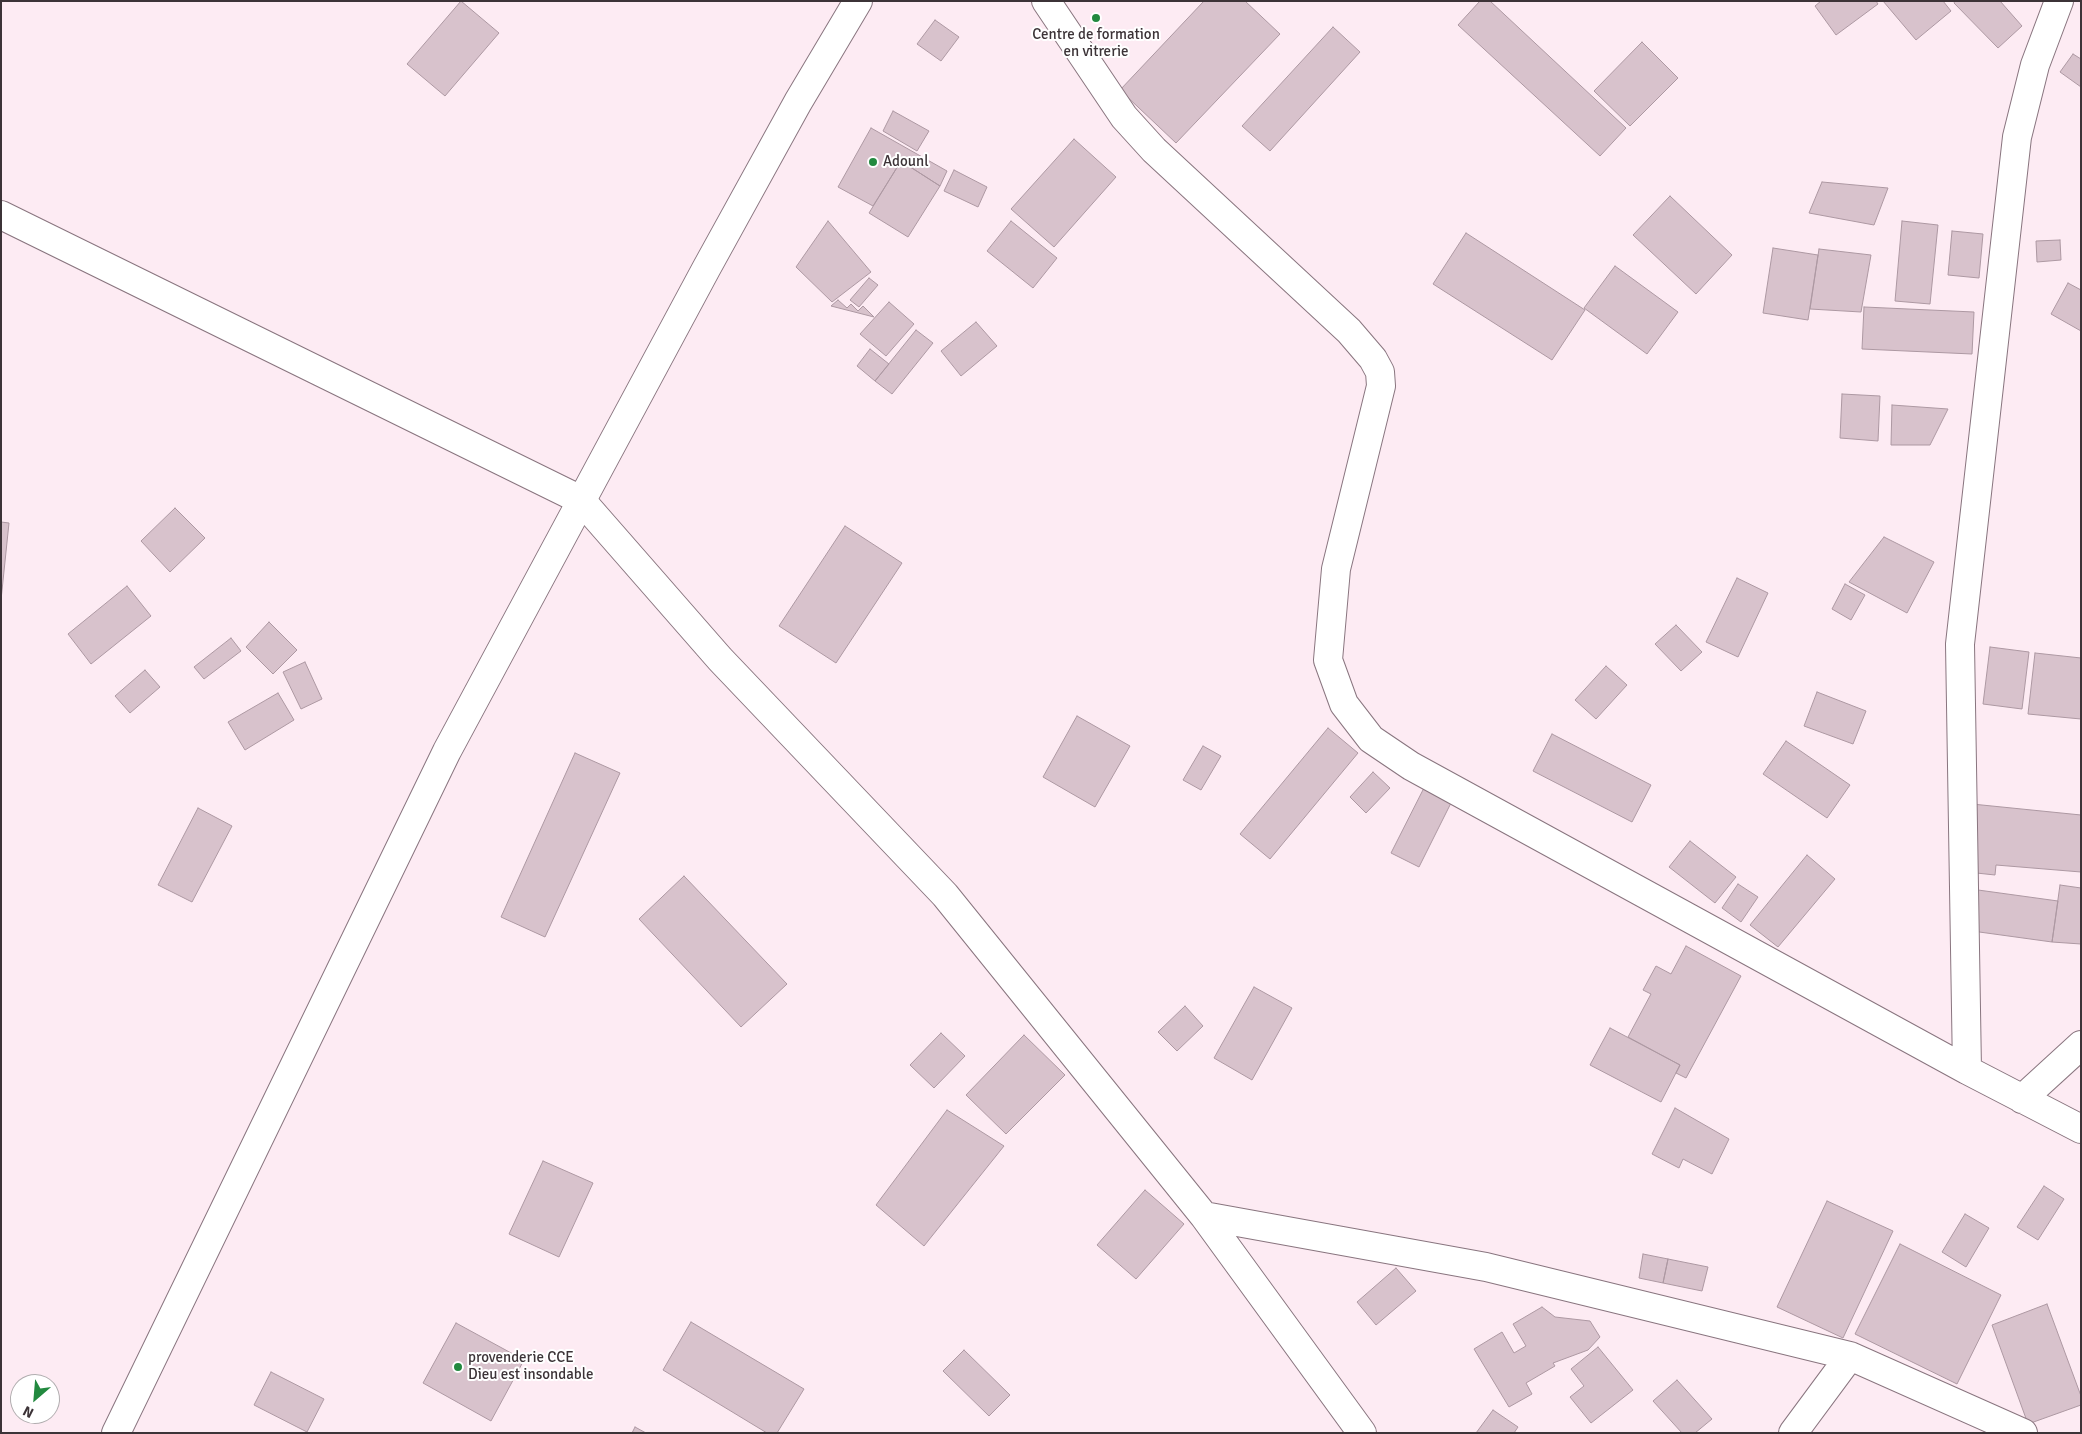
<!DOCTYPE html>
<html>
<head>
<meta charset="utf-8">
<style>
	body { margin:0 }
	#map { position:relative; width:2082px; height:1434px; overflow:hidden; background:#fdebf3; font-family:Signika,sans-serif }
	canvas { display:block }
	.frame { position:absolute; inset:0; border:2px solid #3c3337; pointer-events:none }
	.north { position:absolute; left:10px; top:1374px; width:50px; height:50px; box-sizing:border-box; background:#fff; border:1px solid #b1adaf; border-radius:50%; rotate:207deg; font-size:14px; font-weight:700; line-height:20px; text-align:center; color:#3c3337 }
	.north::after { content:''; display:block; margin:auto; width:18px; height:22px; background:#22893f; clip-path:polygon(50% 0,100% 100%,50% 72%,0 100%) }
</style>
</head>
<body>
<div id="map">
<canvas width="2082" height="1434"></canvas>
<div class="frame"></div>
<div class="north">N</div>
</div>
<script>
const ctx = document.querySelector('canvas').getContext('2d');
ctx.lineJoin = 'round';
function fillPath(path, color) {
  ctx.fillStyle = color;
  ctx.fill(path, 'evenodd');
}
function shape(rows) {
  const path = new Path2D();
  for (const r of rows) {
    path.moveTo(r[0], r[1]);
    for (let i = 2; i < r.length; i += 2) path.lineTo(r[i], r[i + 1]);
  }
  return path;
}
function stroke(path, color, width, dash) {
  ctx.strokeStyle = color;
  ctx.lineWidth = width;
  ctx.lineCap = dash ? 'butt' : 'round';
  ctx.setLineDash(dash || []);
  ctx.stroke(path);
}
function label(font, color, halo, rows, align = 'center') {
  ctx.font = font + ' Signika,sans-serif';
  ctx.lineWidth = 4;
  ctx.setLineDash([]);
  ctx.textBaseline = 'middle';
  ctx.strokeStyle = halo;
  ctx.fillStyle = color;
  for (const [text, x, y, turn = 0] of rows) {
    ctx.save();
    ctx.translate(x, y);
    ctx.rotate((+turn || 0) * Math.PI / 180);
    ctx.textAlign = isNaN(turn) ? turn : align;
    if (halo) ctx.strokeText(text, 0, 0);
    ctx.fillText(text, 0, 0);
    ctx.restore();
  }
}
const building = shape([
	[461,1,499,33,445,96,407,64,461,1],
	[1204,1,1245,1,1280,34,1176,143,1120,90,1204,1],
	[1480,1,1490,1,1626,128,1600,156,1458,25,1480,1],
	[1821,1,1876,1,1878,4,1836,35,1815,6,1821,1],
	[1883,1,1943,1,1951,11,1916,40,1883,1],
	[1955,1,2000,1,2022,26,1998,48,1954,3,1955,1],
	[935,20,959,37,941,61,917,44,935,20],
	[1333,27,1360,52,1270,151,1242,126,1333,27],
	[1642,42,1678,78,1630,126,1594,91,1642,42],
	[2073,54,2081,59,2081,87,2060,72,2073,54],
	[893,111,929,131,917,151,883,131,893,111],
	[871,128,947,171,940,186,901,161,873,206,838,187,871,128],
	[1074,139,1116,177,1054,247,1011,209,1074,139],
	[901,161,940,186,908,237,869,213,901,161],
	[954,170,987,187,978,207,944,191,954,170],
	[1822,182,1888,188,1874,225,1809,213,1822,182],
	[1670,196,1732,255,1696,294,1633,235,1670,196],
	[828,221,871,272,832,302,796,267,828,221],
	[1011,221,1057,258,1033,288,987,251,1011,221],
	[1902,221,1938,225,1930,304,1895,301,1902,221],
	[1952,231,1983,234,1979,278,1948,275,1952,231],
	[1466,233,1585,310,1552,360,1433,284,1466,233],
	[2060,240,2061,260,2037,262,2036,241,2060,240],
	[1773,248,1818,255,1808,320,1763,313,1773,248],
	[1819,249,1871,255,1861,312,1810,309,1819,249],
	[1615,266,1678,312,1647,354,1584,308,1615,266],
	[869,278,878,285,859,307,850,300,869,278],
	[2068,283,2081,290,2081,331,2051,314,2068,283],
	[838,300,847,308,851,304,858,311,863,306,874,317,831,306,838,300],
	[889,302,914,324,886,356,860,334,889,302],
	[1864,307,1974,312,1972,354,1862,349,1864,307],
	[976,322,997,346,961,376,941,351,976,322],
	[916,330,933,343,892,394,875,381,916,330],
	[870,349,889,364,875,381,857,366,870,349],
	[1842,394,1880,396,1878,441,1840,438,1842,394],
	[1892,405,1948,409,1930,445,1891,445,1892,405],
	[175,508,205,538,170,572,141,541,175,508],
	[1,522,9,523,1,600,1,522],
	[845,526,902,563,836,663,779,626,845,526],
	[1884,537,1934,562,1907,613,1849,582,1884,537],
	[1737,578,1768,593,1738,657,1706,642,1737,578],
	[1845,584,1865,595,1851,620,1832,609,1845,584],
	[127,586,151,616,91,664,68,634,127,586],
	[269,622,297,650,273,674,246,647,269,622],
	[1676,625,1702,652,1681,671,1655,644,1676,625],
	[231,638,241,651,204,679,194,667,231,638],
	[1990,647,2029,652,2022,709,1983,704,1990,647],
	[2035,653,2081,658,2081,719,2028,714,2035,653],
	[305,662,322,699,301,709,283,672,305,662],
	[1606,666,1627,685,1596,719,1575,700,1606,666],
	[145,670,160,687,130,713,115,696,145,670],
	[1817,692,1866,711,1853,744,1804,726,1817,692],
	[278,693,294,720,245,750,228,722,278,693],
	[1077,716,1130,746,1095,807,1043,777,1077,716],
	[1328,728,1358,753,1270,859,1240,834,1328,728],
	[1552,734,1651,785,1632,822,1533,771,1552,734],
	[1786,741,1850,785,1827,818,1763,774,1786,741],
	[1203,746,1221,756,1201,790,1183,780,1203,746],
	[575,753,620,773,545,937,501,917,575,753],
	[1373,772,1390,788,1366,813,1350,797,1373,772],
	[1428,780,1455,795,1419,867,1391,853,1428,780],
	[1972,804,2081,815,2081,872,1996,865,1995,875,1967,872,1972,804],
	[198,808,232,826,192,902,158,885,198,808],
	[1690,841,1736,877,1715,903,1669,867,1690,841],
	[1807,855,1835,879,1778,947,1750,925,1807,855],
	[684,876,787,984,741,1027,639,919,684,876],
	[1738,884,1758,897,1741,922,1722,908,1738,884],
	[2060,885,2081,888,2081,944,2052,942,2060,885],
	[1978,890,2058,901,2052,942,1972,931,1978,890],
	[1686,946,1741,976,1686,1078,1676,1073,1680,1065,1628,1037,1651,994,1643,990,1656,966,1671,974,1686,946],
	[1254,987,1292,1008,1252,1080,1214,1058,1254,987],
	[1185,1006,1203,1026,1177,1051,1158,1032,1185,1006],
	[1610,1028,1680,1065,1661,1102,1590,1065,1610,1028],
	[941,1033,965,1056,934,1088,910,1065,941,1033],
	[1024,1035,1065,1075,1006,1134,966,1095,1024,1035],
	[1675,1108,1729,1139,1712,1174,1683,1159,1679,1168,1652,1154,1675,1108],
	[947,1110,1004,1146,924,1246,876,1205,947,1110],
	[543,1161,593,1183,559,1257,509,1234,543,1161],
	[2044,1186,2064,1199,2038,1240,2017,1227,2044,1186],
	[1145,1190,1184,1224,1136,1279,1097,1245,1145,1190],
	[1827,1201,1893,1231,1843,1338,1777,1307,1827,1201],
	[1965,1214,1989,1228,1966,1267,1942,1252,1965,1214],
	[1900,1244,2001,1295,1957,1384,1855,1334,1900,1244],
	[1643,1254,1668,1259,1663,1283,1639,1278,1643,1254],
	[1668,1259,1708,1267,1702,1291,1663,1283,1668,1259],
	[1396,1268,1416,1291,1376,1325,1357,1302,1396,1268],
	[2047,1304,2081,1396,2081,1405,2028,1424,1992,1325,2047,1304],
	[1542,1307,1555,1317,1590,1321,1600,1337,1588,1350,1553,1363,1555,1366,1526,1383,1532,1394,1509,1407,1474,1349,1502,1332,1514,1353,1526,1346,1513,1324,1542,1307],
	[691,1322,804,1389,777,1433,767,1433,663,1370,691,1322],
	[456,1323,524,1360,491,1421,423,1383,456,1323],
	[1598,1347,1633,1390,1591,1423,1570,1397,1584,1386,1571,1369,1598,1347],
	[964,1350,1010,1395,989,1416,943,1371,964,1350],
	[271,1372,324,1399,307,1432,254,1405,271,1372],
	[1677,1380,1712,1419,1695,1433,1682,1433,1653,1401,1677,1380],
	[1493,1410,1518,1427,1514,1433,1476,1433,1493,1410],
	[635,1427,646,1433,632,1433,635,1427]
]);
fillPath(building, '#d8c2cc');
stroke(building, '#ad98a2', 1);
const minor = shape([
	[1046,1,1124,117,1154,150,1349,331,1373,359,1380,372,1381,386,1336,569,1328,660,1344,704,1371,739,1411,766,1967,1070,2081,1129],
	[1,215,581,500,720,659,945,895,1204,1216,1362,1433],
	[1967,1070,1960,644,2017,137,2035,65,2059,1],
	[2022,1099,2081,1045],
	[1204,1216,1486,1267,1850,1356,2023,1433],
	[1793,1433,1850,1356]
]);
const trunk = shape([
	[116,1433,447,751,706,269,798,102,858,1]
]);
stroke(minor, '#89757f', 30);
stroke(trunk, '#89757f', 30);
stroke(minor, '#fff', 28);
stroke(trunk, '#fff', 28);
for (const [x, y, r, color] of [
	[1096,18,5,"#22893f"],
	[873,162,5,"#22893f"],
	[458,1367,5,"#22893f"]
]) {
  const dot = new Path2D();
  dot.arc(x, y, r, 0, 2 * Math.PI);
  ctx.fillStyle = color;
  ctx.fill(dot);
  stroke(dot, '#fff', 2);
}
label('15px', '#3c3337', '#fff', [
	["Centre de formation",1096,35,"center"],
	["en vitrerie",1096,52,"center"],
	["Adounl",883,162],
	["provenderie CCE",468,1358],
	["Dieu est insondable",468,1375]
], 'left');
</script>
</body>
</html>
